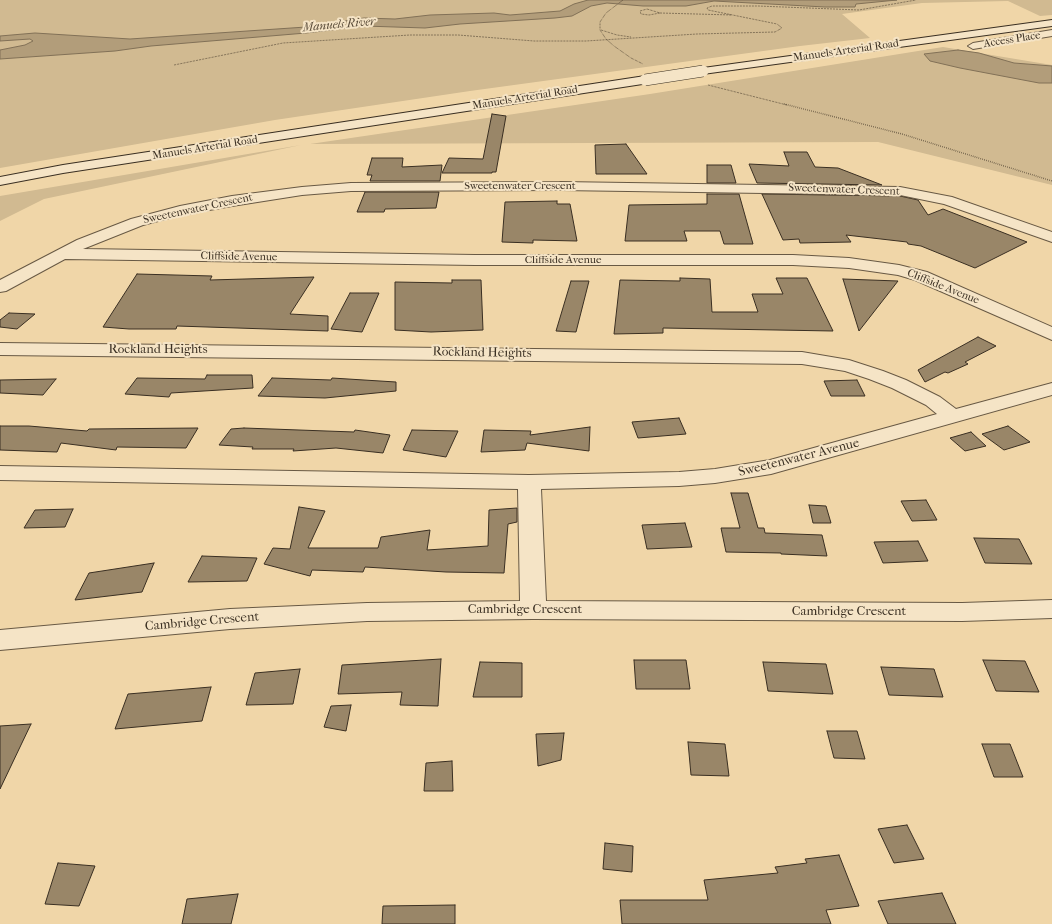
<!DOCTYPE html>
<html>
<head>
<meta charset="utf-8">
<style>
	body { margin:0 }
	canvas { display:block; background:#f0d6a8 }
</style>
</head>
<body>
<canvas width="1052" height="924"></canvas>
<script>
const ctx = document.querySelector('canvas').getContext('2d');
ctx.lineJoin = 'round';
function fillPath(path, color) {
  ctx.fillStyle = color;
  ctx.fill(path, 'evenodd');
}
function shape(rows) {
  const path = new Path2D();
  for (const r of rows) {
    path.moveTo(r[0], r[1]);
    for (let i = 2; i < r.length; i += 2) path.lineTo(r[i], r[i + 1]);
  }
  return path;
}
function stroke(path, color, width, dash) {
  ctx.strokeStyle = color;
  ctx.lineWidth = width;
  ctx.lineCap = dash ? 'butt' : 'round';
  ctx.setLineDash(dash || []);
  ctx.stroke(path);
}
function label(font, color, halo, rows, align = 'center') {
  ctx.font = font + ' "IM FELL French Canon",serif';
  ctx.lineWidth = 4;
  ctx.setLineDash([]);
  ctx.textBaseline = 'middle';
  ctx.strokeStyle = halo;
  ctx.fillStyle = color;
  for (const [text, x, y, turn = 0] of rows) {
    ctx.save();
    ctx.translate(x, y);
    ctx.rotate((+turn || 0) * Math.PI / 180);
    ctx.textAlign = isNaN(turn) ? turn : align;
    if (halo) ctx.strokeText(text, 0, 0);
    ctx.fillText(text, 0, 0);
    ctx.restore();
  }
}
fillPath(shape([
	[0,0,1052,0,1052,15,1040,16,1008,1,922,3,842,14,870,38,800,46,470,91,275,120,0,168],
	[943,47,1052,65,1052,185,878,142,310,144,650,94],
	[301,145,44,199,0,221,0,196]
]), '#d1ba91');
const water = shape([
	[588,0,897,0,856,4,855,7,825,7,714,1,686,6,643,6,607,3,591,6,572,16,555,18,460,24,425,28,364,26,306,33,151,46,115,51,0,59,0,50,25,45,33,41,30,39,0,41,0,36,35,33,130,39,306,27,364,18,395,19,430,15,494,13,510,15,560,11,574,4,588,0],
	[958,50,979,53,1014,63,1052,66,1052,83,1039,83,960,68,930,61,924,54,958,50]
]);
fillPath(water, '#b29d7a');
stroke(water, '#827157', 1);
const building = shape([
	[492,114,506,116,496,172,492,172,492,173,442,173,449,158,483,159,492,114],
	[626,144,647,174,596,174,595,145,626,144],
	[784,152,807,152,815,167,838,168,882,185,757,183,749,164,789,166,784,152],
	[372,158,403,158,402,167,442,165,440,181,370,181,372,175,367,175,372,158],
	[707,165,731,165,736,183,707,183,707,165],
	[365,192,439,192,436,208,385,209,384,212,357,212,365,192],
	[707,194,739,194,753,244,724,244,720,231,684,231,687,241,625,241,629,205,707,204,707,194],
	[762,194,900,196,918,200,928,215,943,209,1027,242,975,268,921,246,908,244,907,242,846,235,851,242,800,243,799,239,783,240,762,194],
	[557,201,557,204,570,204,577,241,533,240,533,243,502,242,505,202,557,201],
	[137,274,212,276,210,280,314,277,290,314,328,316,328,331,177,326,176,329,129,329,103,327,137,274],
	[680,278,710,279,712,312,758,312,752,294,783,294,776,278,807,278,833,331,663,328,663,333,614,334,620,280,680,281,680,278],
	[843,279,898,281,859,331,843,279],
	[452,280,481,280,483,330,431,332,395,330,395,282,452,283,452,280],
	[571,281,589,281,576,332,556,331,571,281],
	[350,293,379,293,362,332,331,329,350,293],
	[9,313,35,314,17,329,0,327,0,320,9,313],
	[978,337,996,346,965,362,968,364,948,373,945,372,925,382,918,370,978,337],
	[207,375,252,375,253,388,171,393,169,397,125,394,137,378,205,379,207,375],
	[272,378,331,380,332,378,396,382,396,391,325,398,258,396,272,378],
	[56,379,43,395,0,393,0,380,56,379],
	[857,380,865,396,831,396,824,381,857,380],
	[679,418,686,434,638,438,632,422,679,418],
	[0,426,29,426,87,431,89,429,198,428,186,448,117,447,116,450,61,443,57,452,0,450,0,426],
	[1008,426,1030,442,1004,450,982,434,1008,426],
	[590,427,589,451,527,443,525,450,481,452,484,430,531,431,530,435,590,427],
	[244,428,354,432,355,430,390,435,383,453,336,448,293,451,294,449,252,449,253,447,219,445,231,429,244,428],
	[412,430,458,431,446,457,403,450,412,430],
	[971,432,986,446,965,451,950,438,971,432],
	[731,493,748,493,758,528,764,528,765,533,822,535,827,556,781,554,781,553,726,552,721,528,740,528,731,493],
	[926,500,937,520,912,521,901,501,926,500],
	[809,505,826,506,831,523,813,523,809,505],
	[299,507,325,511,308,548,378,548,381,537,430,530,427,550,488,546,489,510,517,508,517,522,508,524,504,573,446,572,365,567,363,572,312,570,310,576,264,564,273,548,290,549,299,507],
	[73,509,65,527,24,528,35,510,73,509],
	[685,523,692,547,647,549,642,525,685,523],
	[974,538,1019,539,1032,564,985,563,974,538],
	[918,541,928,561,883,563,874,542,918,541],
	[202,556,257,558,247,581,188,582,202,556],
	[154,563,142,592,75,600,89,573,154,563],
	[441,659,438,706,400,705,402,692,338,694,342,665,441,659],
	[634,660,686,660,690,689,636,689,634,660],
	[983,660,1025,661,1039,692,996,691,983,660],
	[480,662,522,663,522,697,473,697,480,662],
	[763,662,826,664,833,694,768,691,763,662],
	[881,667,934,669,943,697,889,695,881,667],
	[300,669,293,704,246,705,255,673,300,669],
	[211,687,202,721,115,729,128,694,211,687],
	[351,705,346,731,324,727,331,706,351,705],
	[31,724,0,789,0,726,31,724],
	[827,731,857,731,865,759,834,758,827,731],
	[564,733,561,760,538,766,536,734,564,733],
	[688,742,725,744,729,776,691,775,688,742],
	[982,744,1010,744,1023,777,994,777,982,744],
	[452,761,453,791,424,791,426,763,452,761],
	[907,825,924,859,894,863,878,829,907,825],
	[605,843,633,846,632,872,603,869,605,843],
	[839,855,859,906,826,910,831,924,622,924,620,900,708,900,704,880,778,873,775,867,807,863,805,859,839,855],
	[58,863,95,866,79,906,45,904,58,863],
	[942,893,956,924,888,924,878,901,942,893],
	[238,894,231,924,182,924,187,899,238,894],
	[455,905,455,924,382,924,383,906,455,905]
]);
fillPath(building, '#998668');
stroke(building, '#3a2f22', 1);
const minor = shape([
	[1052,30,1052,36,973,49,968,46,973,43,1052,30],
	[560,182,900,187,952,197,1052,232,1052,242,944,204,900,195,560,190,351,191,302,195,232,206,181,215,143,225,83,249,475,255,793,255,849,258,899,265,927,272,1052,327,1052,340,915,280,898,275,849,268,793,265,475,265,65,259,6,291,0,292,0,280,77,240,131,219,180,206,232,196,302,187,351,183,560,182],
	[0,343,802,352,849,360,883,371,906,380,940,397,956,409,1052,383,1052,395,771,474,715,483,679,486,541,489,546,601,962,603,1052,600,1052,618,962,621,533,619,367,621,230,629,0,650,0,630,230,609,367,603,520,601,518,489,0,480,0,466,529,475,679,472,715,469,770,460,937,414,926,405,892,388,869,379,845,371,802,364,0,355,0,343]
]);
const secondary = shape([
	[1052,20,1052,26,703,74,699,73,697,71,699,69,703,68,1052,20],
	[645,76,649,77,651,80,649,83,63,173,0,185,0,177,63,165,645,76]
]);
stroke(minor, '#685944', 2);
stroke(secondary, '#3a2f22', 2);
stroke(shape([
	[623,0,606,13,600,22,600,30,606,39,614,46,631,58,643,64],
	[647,9,660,13,649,15,641,14,640,11,647,9],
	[660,13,732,15],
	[601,30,617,35,631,37],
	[174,65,283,43,410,35,458,35,534,41,586,41,697,34,775,32,782,28,777,24,708,10,707,8,712,6,758,6,859,10,916,0],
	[708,85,787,105]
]), '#3a2f22', 1, [0.5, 1]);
stroke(shape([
	[784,104,902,134,1052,181]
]), '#3a2f22', 1.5, [0.5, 1.5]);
fillPath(minor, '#f5e4c6');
fillPath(secondary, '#f5e4c6');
const secondaryBridge = shape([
	[645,80,703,71]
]);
stroke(secondaryBridge, '#3a2f22', 12, []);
stroke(secondaryBridge, '#f5e4c6', 11);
label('11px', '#3a2f22', '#f5e4c6', [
	["Access Place",1012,40,-9],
	["Manuels Arterial Road",846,51,-8],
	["Manuels Arterial Road",525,98,-9],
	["Manuels Arterial Road",205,148,-9],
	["Sweetenwater Crescent",520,186],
	["Sweetenwater Crescent",844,190,2],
	["Sweetenwater Crescent",198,209,-12],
	["Cliffside Avenue",239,257,1],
	["Cliffside Avenue",563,260],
	["Cliffside Avenue",943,287,22]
]);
label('italic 12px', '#584a38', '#f5e4c6', [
	["Manuels River",339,25,-5]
]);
label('13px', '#3a2f22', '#f5e4c6', [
	["Rockland Heights",158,350],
	["Rockland Heights",482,353,1],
	["Sweetenwater Avenue",799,458,-14],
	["Cambridge Crescent",525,610],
	["Cambridge Crescent",849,612],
	["Cambridge Crescent",202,622,-5]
]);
</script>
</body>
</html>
